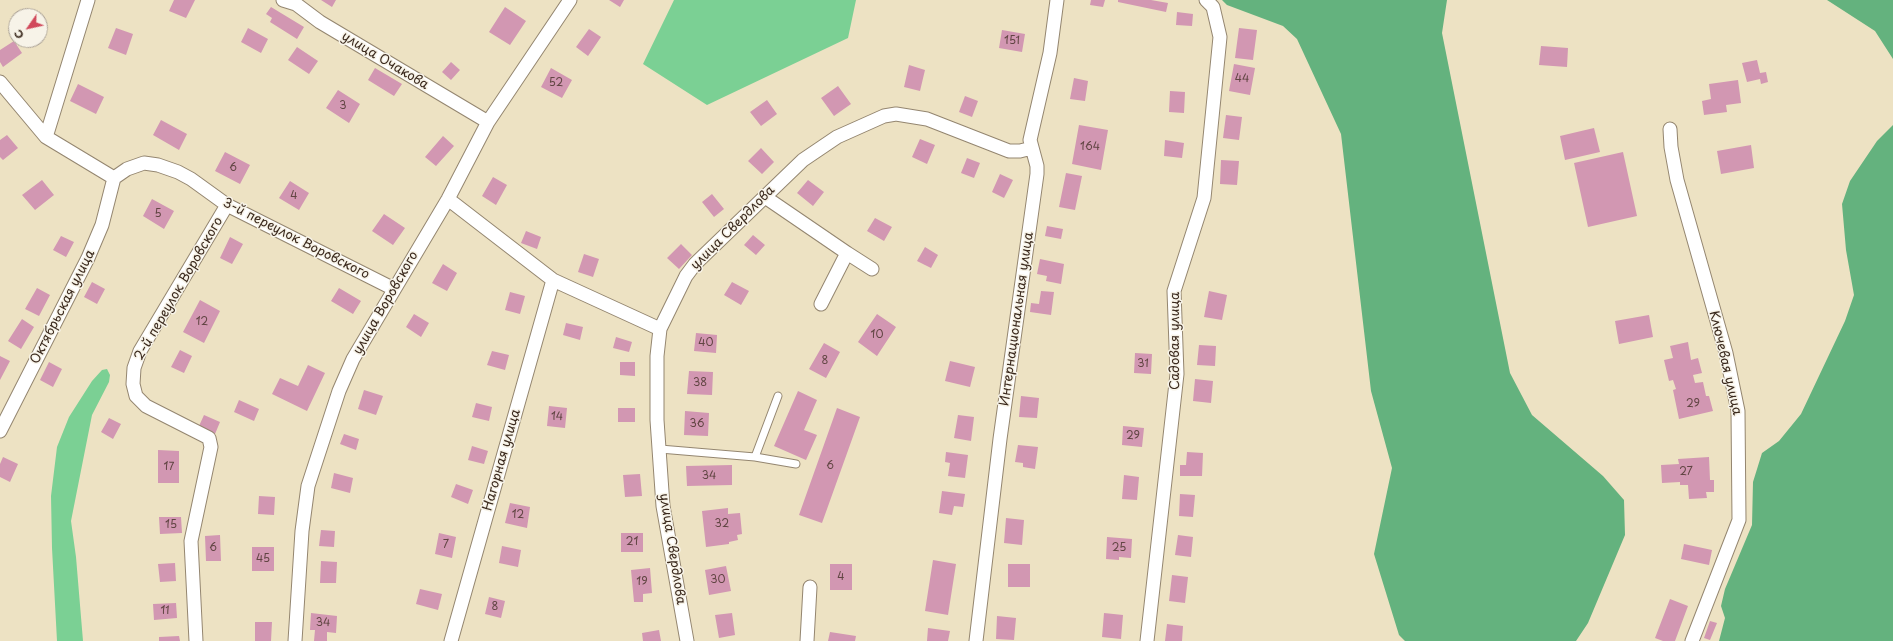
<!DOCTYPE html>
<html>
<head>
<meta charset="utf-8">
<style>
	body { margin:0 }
	#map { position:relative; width:1893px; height:641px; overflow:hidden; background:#ede2c3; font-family:"Playpen Sans",sans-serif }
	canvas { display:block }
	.north { position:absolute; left:8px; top:8px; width:40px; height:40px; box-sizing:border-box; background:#f7f3e8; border:1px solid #aca397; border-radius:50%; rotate:236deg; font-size:11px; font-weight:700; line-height:16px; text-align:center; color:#3b2a1e }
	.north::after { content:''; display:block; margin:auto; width:14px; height:18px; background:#d1495b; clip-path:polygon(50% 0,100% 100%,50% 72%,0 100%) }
</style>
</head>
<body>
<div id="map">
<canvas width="1893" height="641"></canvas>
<div class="north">С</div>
</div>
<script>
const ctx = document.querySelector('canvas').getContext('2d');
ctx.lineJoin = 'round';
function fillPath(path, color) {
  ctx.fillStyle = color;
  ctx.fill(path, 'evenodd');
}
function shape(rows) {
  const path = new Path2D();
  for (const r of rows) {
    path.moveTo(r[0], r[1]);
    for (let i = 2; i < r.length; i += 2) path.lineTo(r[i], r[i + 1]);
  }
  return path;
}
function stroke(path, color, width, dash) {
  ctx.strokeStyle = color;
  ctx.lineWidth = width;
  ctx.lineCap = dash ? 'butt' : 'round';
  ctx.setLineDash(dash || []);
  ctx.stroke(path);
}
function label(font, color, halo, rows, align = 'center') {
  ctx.font = font + ' "Playpen Sans",sans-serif';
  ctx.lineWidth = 3;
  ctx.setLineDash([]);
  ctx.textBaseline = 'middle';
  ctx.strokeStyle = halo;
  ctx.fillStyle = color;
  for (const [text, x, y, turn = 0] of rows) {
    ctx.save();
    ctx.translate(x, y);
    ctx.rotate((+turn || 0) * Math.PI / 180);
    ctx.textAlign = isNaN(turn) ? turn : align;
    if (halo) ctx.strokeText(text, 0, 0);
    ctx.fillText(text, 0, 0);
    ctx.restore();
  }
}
fillPath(shape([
	[674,0,856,0,848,38,707,105,643,64],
	[107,369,110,375,109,382,92,415,71,521,76,557,83,641,57,641,52,548,51,496,57,447,69,417,92,381,102,370]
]), '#7bd094');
fillPath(shape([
	[1222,0,1447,0,1442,33,1510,373,1532,415,1603,476,1624,500,1625,535,1588,623,1576,641,1405,641,1399,635,1374,554,1392,468,1371,391,1341,134,1297,39,1283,26,1227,5],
	[1827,0,1893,0,1893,59,1875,31],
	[1893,125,1893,641,1719,641,1725,618,1721,606,1725,589,1752,525,1753,482,1762,453,1779,441,1801,414,1845,321,1854,295,1846,250,1842,204,1850,181,1877,141]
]), '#64b27e');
fillPath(shape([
	[174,0,195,0,186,18,169,11],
	[321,0,336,0,332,7],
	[609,0,624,0,620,7],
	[1091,0,1105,0,1103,7,1090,5],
	[1118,0,1151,0,1168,3,1166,12,1118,2],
	[271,7,304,27,297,39,270,22,272,18,266,14],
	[505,7,526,21,510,45,489,32],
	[1177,12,1193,14,1192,26,1176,25],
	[116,28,133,34,126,55,108,48],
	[248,28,268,39,261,53,241,42],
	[1239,28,1257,30,1253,60,1235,58],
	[589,29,601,37,588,56,576,47],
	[1002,30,1025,34,1022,52,999,48],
	[14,41,22,53,3,67,0,62,0,50],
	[1541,46,1568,48,1567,67,1539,65],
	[297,47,318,61,309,74,288,60],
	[1757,60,1760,73,1766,72,1768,82,1761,84,1760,79,1747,82,1742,63],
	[451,62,460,70,451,80,442,72],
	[1234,64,1255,68,1250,95,1229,91],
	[909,65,925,70,920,91,904,87],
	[375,68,402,84,394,96,368,80],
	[551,68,572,80,562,98,541,87],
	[1074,78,1088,81,1085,101,1070,99],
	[1738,80,1741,103,1726,105,1727,112,1704,115,1702,101,1711,99,1709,84],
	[78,84,104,97,96,114,70,101],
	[838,86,851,104,834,116,821,98],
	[338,90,360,104,349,123,326,108],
	[1170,91,1185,92,1184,113,1169,112],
	[965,96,978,101,972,117,959,112],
	[767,100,777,114,761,126,750,112],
	[1226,115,1242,117,1239,140,1223,138],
	[161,120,187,134,179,150,153,135],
	[1079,125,1108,130,1101,170,1072,164],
	[1594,128,1600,152,1565,160,1560,136],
	[7,135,18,148,3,160,0,157,0,140],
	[443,136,454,146,436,166,425,157],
	[920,139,935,145,927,164,912,157],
	[1165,140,1184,143,1182,158,1164,156],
	[1751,145,1754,168,1721,174,1717,151],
	[761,148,774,162,762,174,748,161],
	[225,152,250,165,240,184,215,171],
	[1623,152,1637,216,1588,227,1574,163],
	[967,158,980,163,974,178,961,173],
	[1221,160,1239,161,1237,185,1220,184],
	[1066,173,1082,176,1075,210,1059,207],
	[1000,174,1013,180,1004,198,992,192],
	[493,177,507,185,496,205,482,196],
	[42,180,54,195,35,210,22,195],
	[808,180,824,192,813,206,797,193],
	[290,181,309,193,299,210,279,198],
	[712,194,724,209,714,217,702,202],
	[152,199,174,211,164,229,143,216],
	[384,214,405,228,393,245,372,231],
	[875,218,892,227,884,241,867,231],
	[1047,226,1063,229,1061,239,1045,236],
	[526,231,541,237,537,249,521,243],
	[753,235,765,245,756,255,744,245],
	[61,236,74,242,66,257,53,250],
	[230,237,243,244,232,264,220,258],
	[681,244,692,255,679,269,667,258],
	[925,247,938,255,931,268,917,261],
	[584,254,599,259,593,277,578,272],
	[1040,259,1064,264,1061,284,1046,281,1047,276,1037,274],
	[443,264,457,273,447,291,432,283],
	[92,282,105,289,97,304,84,297],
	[732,282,749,291,741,305,724,295],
	[37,288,50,295,39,316,25,309],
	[339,288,361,301,353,314,331,301],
	[1041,291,1054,292,1051,315,1030,312,1031,303,1039,304],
	[1209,291,1227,295,1222,320,1204,317],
	[510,292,525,296,520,314,505,310],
	[200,300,220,311,204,343,183,332],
	[414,314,429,323,421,337,406,327],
	[877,314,896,327,877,356,858,342],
	[1649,315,1653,337,1619,344,1615,321],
	[22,319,34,327,21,349,8,341],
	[566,323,583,327,580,340,563,335],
	[696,333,717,335,716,353,694,351],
	[616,337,632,342,629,352,613,348],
	[1688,342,1691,360,1698,358,1702,373,1693,375,1695,383,1703,382,1706,396,1709,396,1713,411,1679,419,1673,390,1676,389,1673,380,1669,381,1664,360,1673,358,1670,346],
	[824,343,840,352,826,378,809,369],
	[1199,345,1216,346,1215,366,1197,365],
	[180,350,192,356,184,373,171,367],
	[492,351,509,355,505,370,487,365],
	[1135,353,1152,354,1151,374,1134,373],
	[0,356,10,361,0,380],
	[950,361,975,367,970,387,945,381],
	[49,362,62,369,53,387,40,380],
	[620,362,635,362,635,376,620,375],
	[308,365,325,373,307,411,272,394,280,378,298,386],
	[689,371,713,372,712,395,687,394],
	[1195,379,1213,381,1211,403,1193,401],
	[364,390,383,396,376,415,358,409],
	[798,391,817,400,804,430,817,435,806,460,774,446],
	[1021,396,1039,398,1037,418,1019,417],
	[239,400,259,409,254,421,234,412],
	[476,403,492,407,489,421,472,417],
	[549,406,567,408,565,428,547,426],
	[618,408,635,408,635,422,618,422],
	[837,408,860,417,822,523,799,515],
	[685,411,709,413,708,436,684,435],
	[204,415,220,422,215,434,199,426],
	[958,415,974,417,971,441,954,438],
	[109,418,121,424,113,439,101,432],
	[1123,426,1144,428,1142,447,1122,445],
	[344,434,359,439,356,450,340,444],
	[1018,445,1038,447,1035,469,1023,467,1023,463,1015,462],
	[472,446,488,451,484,464,468,460],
	[158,450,179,451,179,483,158,483],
	[946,452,968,455,965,478,948,476,950,463,945,462],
	[1187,452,1203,453,1202,476,1180,476,1180,465,1186,465],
	[3,457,18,464,10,482,0,477,0,464],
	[1709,457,1710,480,1714,480,1714,492,1706,492,1707,498,1689,499,1688,485,1680,485,1680,482,1662,483,1661,465,1679,464,1678,459],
	[732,465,732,485,687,486,686,466],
	[334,473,353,478,350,493,331,488],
	[640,474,642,496,625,497,623,475],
	[1124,475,1139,477,1137,500,1122,499],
	[456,484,473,490,468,504,451,497],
	[942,491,965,494,963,507,954,506,952,515,939,513],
	[1180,494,1195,495,1193,517,1179,516],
	[259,496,275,497,274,515,258,514],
	[510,503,530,507,527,528,505,523],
	[728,508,728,514,740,513,742,534,737,535,738,540,729,542,729,544,706,547,702,511],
	[159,517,181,517,182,533,160,534],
	[1006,518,1024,520,1022,545,1004,543],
	[321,530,335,531,334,547,319,546],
	[439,533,456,537,452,558,435,554],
	[621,533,643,533,643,552,621,552],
	[220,535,221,561,206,561,205,536],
	[1178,535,1193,537,1191,557,1175,555],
	[1107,537,1132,539,1131,558,1119,557,1119,560,1106,559],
	[1684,544,1712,550,1709,565,1681,559],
	[502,546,521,550,518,567,499,563],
	[252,547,274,547,274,571,252,571],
	[933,560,956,564,948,615,925,611],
	[321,561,337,562,336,583,320,583],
	[175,563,176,581,160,582,158,564],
	[830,564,852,564,852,590,830,590],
	[1008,564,1030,564,1030,587,1008,587],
	[726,566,731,591,709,595,705,570],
	[650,568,652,593,643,594,643,602,634,602,631,570],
	[1172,575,1188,577,1185,603,1169,601],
	[420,589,442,594,438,610,416,604],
	[489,597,505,601,501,618,485,614],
	[1670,599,1688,606,1675,641,1663,641,1655,638],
	[176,603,177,618,154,620,153,604],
	[311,613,337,616,336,633,327,632,327,641,314,641,315,630,310,630],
	[732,613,735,635,719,638,715,615],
	[1104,613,1123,615,1121,639,1102,637],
	[997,616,1016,618,1014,640,996,639],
	[1710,621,1717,623,1710,640,1704,638],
	[255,622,272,622,271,641,255,641],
	[1167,624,1183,626,1182,641,1165,641],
	[928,628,950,631,948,641,927,641],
	[659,630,661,641,643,641,642,633],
	[830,632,856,636,855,641,828,641],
	[179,636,180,641,159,641,159,637]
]), '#d297b2');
const lane = shape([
	[660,449,755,457,796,464],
	[755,457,778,396]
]);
const street = shape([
	[283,0,296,4,320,22,488,122],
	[0,82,46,137,114,178],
	[1670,129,1671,147,1677,180,1726,353,1738,411,1739,520,1692,641],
	[46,137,88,0],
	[114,178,127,169,144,163,158,165,178,172,191,179,227,205,394,289],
	[765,197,847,253,821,304],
	[448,199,553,280,660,329],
	[847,253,872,269],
	[0,431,88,258,102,225,114,178],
	[196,641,191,541,211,447,209,438,146,406,136,396,133,384,134,368,140,351,227,205],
	[295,641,302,531,308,486,339,391,353,359,448,199,488,122,570,0],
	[451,641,553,280],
	[687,641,663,506,657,420,657,356,660,329,686,276,695,264,803,160,837,137,884,116,896,114,927,119,1009,151,1020,151,1032,148],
	[807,641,810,587],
	[976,641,1000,439,1037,174,1037,166,1030,140,1050,53,1057,0],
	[1147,641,1177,374,1174,291,1204,198,1220,37,1213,7,1206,0]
]);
stroke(lane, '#948670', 9);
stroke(street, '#948670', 15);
stroke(lane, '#fff', 7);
stroke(street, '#fff', 13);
label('11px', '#614543', null, [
	["151",1012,41],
	["44",1242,79],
	["52",556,83],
	["3",343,106],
	["164",1090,147],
	["6",233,168],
	["4",294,196],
	["5",158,214],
	["12",202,322],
	["10",877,335],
	["40",706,343],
	["8",825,361],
	["31",1143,364],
	["38",700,383],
	["29",1693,404],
	["14",557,417],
	["36",697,424],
	["29",1133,436],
	["6",830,466],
	["17",169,467],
	["27",1686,472],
	["34",709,476],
	["12",518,515],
	["32",722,524],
	["15",171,525],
	["21",632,542],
	["7",446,545],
	["6",213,548],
	["25",1119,548],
	["45",263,559],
	["4",841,577],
	["30",718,580],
	["19",642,582],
	["8",495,607],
	["11",165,611],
	["34",323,623]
]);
label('13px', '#3b2a1e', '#f7f3e8', [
	["улица Очакова",385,61,31],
	["улица Свердлова",733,228,-45],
	["3-й переулок Воровского",296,239,27],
	["2-й переулок Воровского",179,289,-60],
	["улица Воровского",386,303,-60],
	["Октябрьская улица",63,307,-63],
	["Интернациональная улица",1017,319,-82],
	["Садовая улица",1175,341,-90],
	["Ключевая улица",1725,363,77],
	["Нагорная улица",502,460,-74],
	["улица Свердлова",672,549,81]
]);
</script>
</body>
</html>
